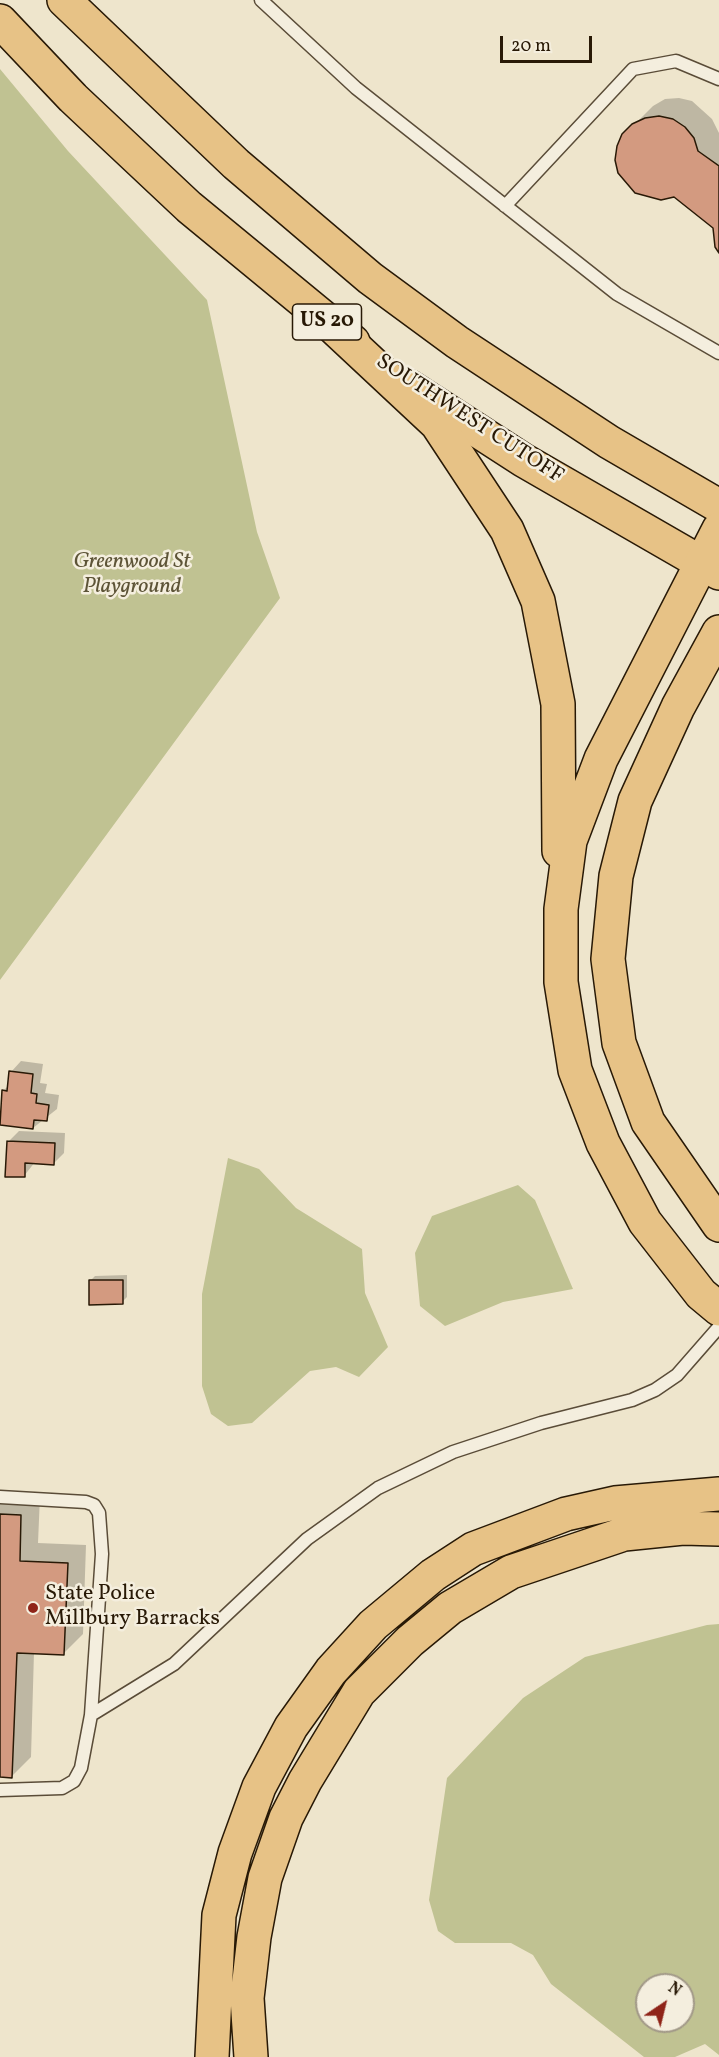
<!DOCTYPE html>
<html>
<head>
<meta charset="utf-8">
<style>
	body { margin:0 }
	#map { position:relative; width:719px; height:2057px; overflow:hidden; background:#eee5cc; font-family:Vollkorn,serif }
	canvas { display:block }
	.north { position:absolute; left:635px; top:1973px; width:60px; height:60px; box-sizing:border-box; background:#f4eede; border:2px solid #a29988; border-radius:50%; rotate:35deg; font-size:16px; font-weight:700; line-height:24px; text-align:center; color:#281906 }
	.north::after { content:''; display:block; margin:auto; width:21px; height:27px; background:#8f2418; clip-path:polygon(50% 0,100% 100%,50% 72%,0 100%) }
	.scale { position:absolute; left:500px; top:36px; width:92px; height:27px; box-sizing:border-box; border:3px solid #281906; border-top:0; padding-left:8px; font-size:18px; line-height:21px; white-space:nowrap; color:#281906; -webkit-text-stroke:4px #f4eede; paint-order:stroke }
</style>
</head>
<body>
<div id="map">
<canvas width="719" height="2057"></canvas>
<div class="north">N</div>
<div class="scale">20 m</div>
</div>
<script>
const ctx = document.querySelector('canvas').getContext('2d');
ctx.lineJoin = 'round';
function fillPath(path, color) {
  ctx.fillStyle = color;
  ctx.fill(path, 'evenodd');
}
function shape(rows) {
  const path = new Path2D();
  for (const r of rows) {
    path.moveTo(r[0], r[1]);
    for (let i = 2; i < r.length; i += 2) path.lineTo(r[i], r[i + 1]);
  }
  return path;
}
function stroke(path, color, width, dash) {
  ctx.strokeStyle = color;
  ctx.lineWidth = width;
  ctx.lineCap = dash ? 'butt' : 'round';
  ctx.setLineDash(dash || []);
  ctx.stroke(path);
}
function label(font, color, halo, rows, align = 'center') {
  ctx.font = font + ' Vollkorn,serif';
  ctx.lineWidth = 5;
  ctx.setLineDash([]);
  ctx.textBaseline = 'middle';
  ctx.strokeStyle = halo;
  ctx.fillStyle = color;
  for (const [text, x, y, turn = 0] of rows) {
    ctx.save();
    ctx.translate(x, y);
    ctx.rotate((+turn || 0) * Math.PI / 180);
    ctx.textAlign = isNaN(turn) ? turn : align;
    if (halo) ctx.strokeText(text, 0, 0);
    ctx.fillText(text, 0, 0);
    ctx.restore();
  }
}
fillPath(shape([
	[0,69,68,151,207,300,257,532,280,598,0,980],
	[228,1158,259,1169,296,1208,362,1249,365,1293,388,1347,359,1377,336,1367,310,1371,252,1423,228,1426,211,1414,202,1386,202,1294],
	[518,1185,535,1200,573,1289,503,1302,445,1326,420,1306,415,1253,432,1216],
	[719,1624,719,2055,705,2044,675,2057,644,2057,551,1984,533,1955,511,1943,455,1943,438,1931,429,1900,447,1778,523,1698,585,1657,707,1625],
	[647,1985,683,1985,683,2021,647,2021]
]), '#c0c292');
fillPath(shape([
	[679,98,692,101,712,119,719,133,719,250,715,227,674,195,624,135,653,106,665,99],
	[21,1061,43,1064,40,1083,47,1084,45,1093,59,1095,57,1109,33,1128,0,1123,3,1091,9,1085,11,1072],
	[19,1131,65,1133,64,1153,54,1163,35,1162,24,1176,8,1142],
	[127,1275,127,1297,122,1302,90,1281,95,1276],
	[0,1495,40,1496,38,1543,86,1545,83,1634,64,1653,34,1652,31,1757,12,1776,0,1776]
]), '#0003');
const building = shape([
	[659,116,673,119,685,127,694,138,698,151,719,166,719,253,715,247,713,228,674,197,661,200,635,193,618,173,615,160,617,146,622,134,632,124,645,118,659,116],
	[9,1071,33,1074,31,1093,37,1094,36,1103,49,1105,47,1121,34,1120,33,1129,0,1125,2,1090,7,1091,9,1071],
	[7,1141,55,1143,54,1165,25,1163,25,1177,5,1177,7,1141],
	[89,1280,123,1280,123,1304,89,1305,89,1280],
	[0,1514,21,1515,20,1561,68,1563,64,1655,17,1653,12,1778,0,1777,0,1514]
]);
fillPath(building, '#d39a80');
stroke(building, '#281906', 1.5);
const lane = shape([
	[261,0,356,88,617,294,719,353],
	[505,206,633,69,676,61,719,79],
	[0,1497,86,1502,94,1505,99,1513,102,1554,91,1715],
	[0,1790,62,1788,74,1781,81,1768,91,1715,174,1664,307,1539,378,1488,453,1452,541,1423,632,1400,655,1390,677,1375,719,1327]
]);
const primary = shape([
	[64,0,236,164,370,278,457,342,609,442,719,506],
	[0,21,73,98,189,207,353,342],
	[410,387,523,460,719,573]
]);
const highway = shape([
	[330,324,437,424,507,530,538,601,558,704,559,851],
	[719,529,601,759,570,841,561,909,561,982,575,1070,603,1143,645,1222,701,1294,719,1309],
	[719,632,678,707,635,801,616,876,608,959,619,1043,648,1122,719,1225],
	[212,2057,219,1915,235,1853,259,1787,291,1727,331,1671,373,1625,433,1575,473,1549,566,1514,615,1503,719,1494],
	[251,2057,247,1998,254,1937,265,1878,286,1818,305,1781,359,1692,410,1641,450,1608,511,1572,624,1534,683,1528,719,1529]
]);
stroke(lane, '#5a4c38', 15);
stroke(primary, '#281906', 36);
stroke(highway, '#281906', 36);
stroke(lane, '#f4eede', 12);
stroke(primary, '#e7c286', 33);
stroke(highway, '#e7c286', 33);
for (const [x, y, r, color] of [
	[33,1608,6,"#8f2418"]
]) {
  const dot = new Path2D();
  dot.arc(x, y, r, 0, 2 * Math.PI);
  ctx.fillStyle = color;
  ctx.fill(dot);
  stroke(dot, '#f4eede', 2);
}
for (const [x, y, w] of [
	[327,322,69]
]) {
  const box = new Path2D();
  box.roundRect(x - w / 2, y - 18, w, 36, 4.5);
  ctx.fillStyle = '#f4eede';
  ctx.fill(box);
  stroke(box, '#281906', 1.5);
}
label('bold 21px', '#281906', null, [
	["US 20",327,322]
]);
label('22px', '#281906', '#f4eede', [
	["SOUTHWEST CUTOFF",469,420,33]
]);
label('italic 22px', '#5d5437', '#f4eede', [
	["Greenwood St",132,563],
	["Playground",132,588]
]);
label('22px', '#281906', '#f4eede', [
	["State Police",45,1595],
	["Millbury Barracks",45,1620]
], 'left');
</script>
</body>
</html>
